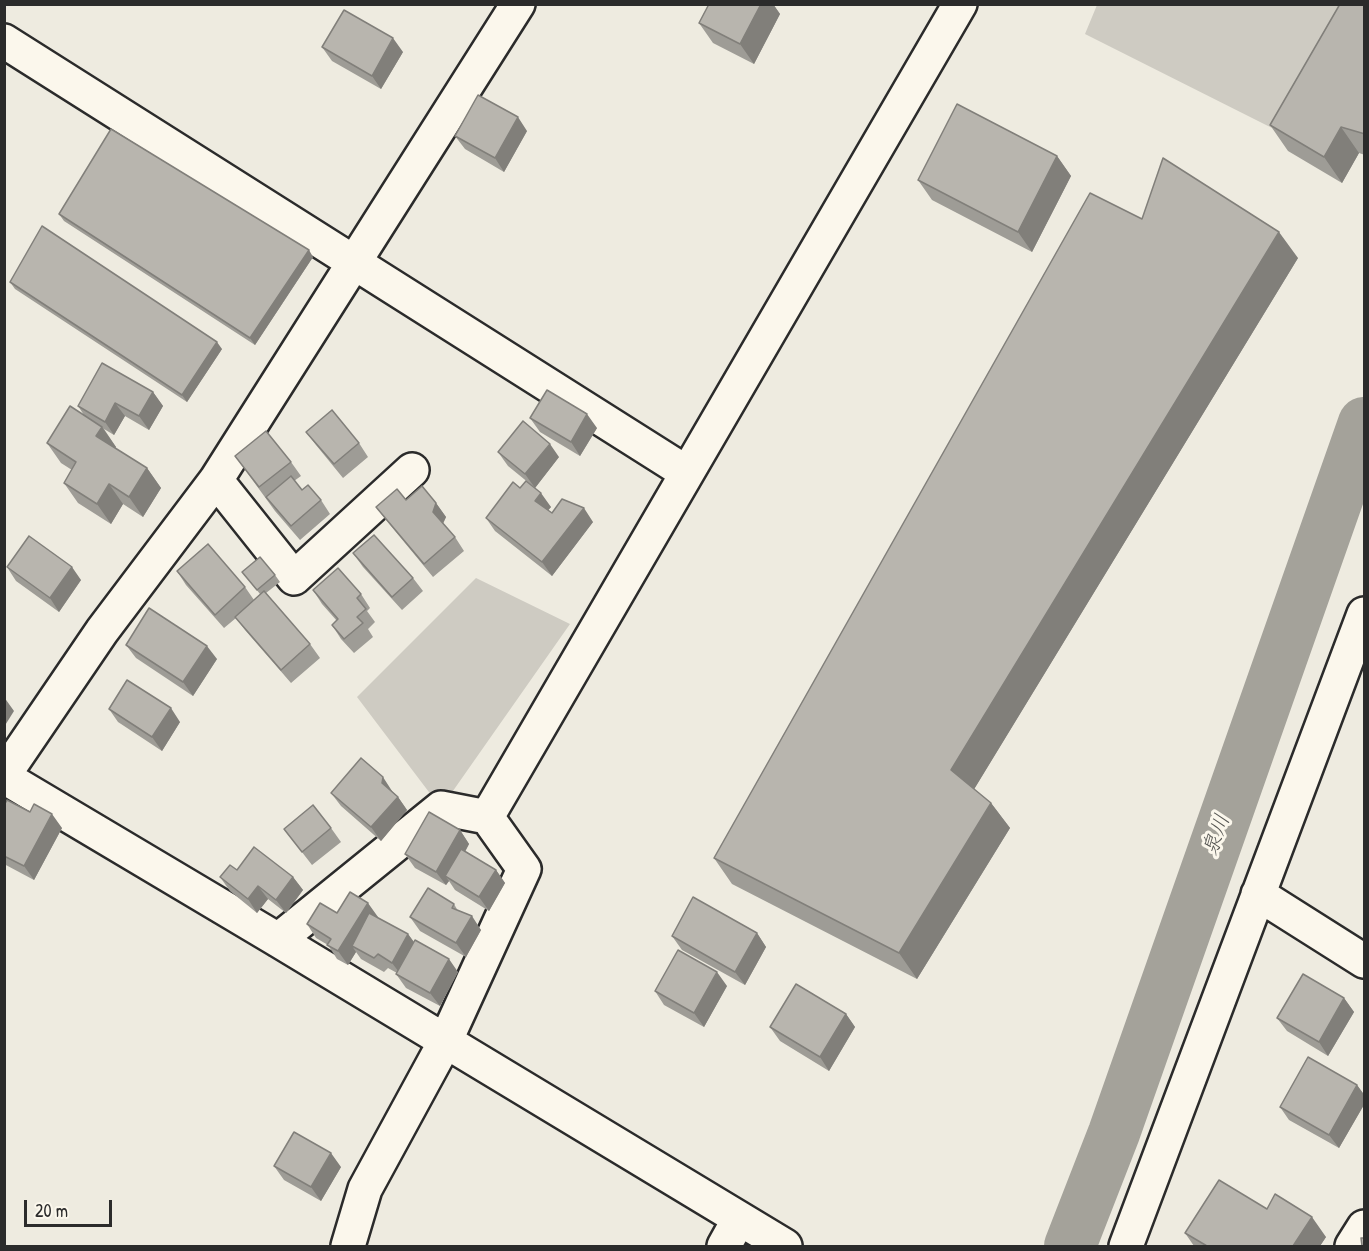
<!DOCTYPE html>
<html>
<head>
<meta charset="utf-8">
<style>
	body { margin:0 }
	#map { position:relative; width:1369px; height:1251px; overflow:hidden; background:#eeebe0; font-family:"Patrick Hand",sans-serif }
	canvas { display:block }
	.frame { position:absolute; inset:0; border:6px solid #2b2b2b; pointer-events:none }
	.scale { position:absolute; left:24px; top:1200px; width:88px; height:27px; box-sizing:border-box; border:3px solid #2b2b2b; border-top:0; padding-left:8px; font-size:18px; line-height:21px; white-space:nowrap; color:#2b2b2b; -webkit-text-stroke:4px #fbf7ec; paint-order:stroke }
</style>
</head>
<body>
<div id="map">
<canvas width="1369" height="1251"></canvas>
<div class="frame"></div>
<div class="scale">20 m</div>
</div>
<script>
const ctx = document.querySelector('canvas').getContext('2d');
ctx.lineJoin = 'round';
function fillPath(path, color) {
  ctx.fillStyle = color;
  ctx.fill(path, 'evenodd');
}
function shape(rows) {
  const path = new Path2D();
  for (const r of rows) {
    path.moveTo(r[0], r[1]);
    for (let i = 2; i < r.length; i += 2) path.lineTo(r[i], r[i + 1]);
  }
  return path;
}
function stroke(path, color, width, dash) {
  ctx.strokeStyle = color;
  ctx.lineWidth = width;
  ctx.lineCap = dash ? 'butt' : 'round';
  ctx.setLineDash(dash || []);
  ctx.stroke(path);
}
function label(font, color, halo, rows, align = 'center') {
  ctx.font = font + ' "Patrick Hand","Klee One",sans-serif';
  ctx.lineWidth = 6;
  ctx.setLineDash([]);
  ctx.textBaseline = 'middle';
  ctx.strokeStyle = halo;
  ctx.fillStyle = color;
  for (const [text, x, y, turn = 0] of rows) {
    ctx.save();
    ctx.translate(x, y);
    ctx.rotate((+turn || 0) * Math.PI / 180);
    ctx.textAlign = isNaN(turn) ? turn : align;
    if (halo) ctx.strokeText(text, 0, 0);
    ctx.fillText(text, 0, 0);
    ctx.restore();
  }
}
fillPath(shape([
	[1097,5,1345,5,1310,60,1272,128,1085,34],
	[476,578,570,624,441,808,357,697]
]), '#cecbc2');
stroke(shape([
	[1070,1246,1114,1133,1364,423]
]), '#a4a29a', 52);
const minor = shape([
	[4,41,687,473],
	[216,480,294,578,412,470],
	[4,775,102,631,216,480,518,4],
	[4,777,278,940,785,1246],
	[1258,894,1364,961],
	[278,940,441,808,487,817],
	[348,1246,365,1189,445,1042,524,869,487,817,960,4],
	[724,1246,739,1219],
	[1126,1246,1364,614],
	[1352,1246,1364,1227]
]);
stroke(minor, '#2b2b2b', 38);
stroke(minor, '#fbf7ec', 33);
fillPath(shape([
	[709,4,773,4,780,14,754,64,713,43,699,23],
	[1365,4,1365,155,1359,153,1342,183,1288,151,1270,125],
	[322,47,403,52,381,89,332,61],
	[527,131,504,172,465,149,455,136],
	[1057,156,1071,176,1032,252,932,200,918,180],
	[59,214,313,257,255,345,64,221],
	[1142,219,1298,258,974,789,991,803,1010,828,917,979,732,884,714,858],
	[10,282,222,349,187,402,15,289],
	[153,392,163,406,149,430,125,416,114,435,104,429,116,447,115,448,147,468,161,488,143,517,123,504,111,524,78,503,64,483,72,470,61,463,47,443,84,415,78,406],
	[530,418,597,428,580,456,540,432],
	[306,432,359,443,368,457,343,478,316,445],
	[498,452,559,457,535,488,508,466],
	[235,456,291,462,301,476,294,481,302,490,321,500,330,514,300,540,275,511],
	[520,488,551,507,548,510,552,513,593,522,552,576,495,531,486,518],
	[406,500,436,503,446,517,443,524,455,537,464,551,433,577,386,520,376,507],
	[353,553,413,578,423,591,402,610,363,567],
	[7,567,81,580,59,612,16,581],
	[177,571,245,587,254,600,260,594,242,572,275,575,280,582,266,593,310,644,320,658,291,683,245,630,236,618,224,628,186,585],
	[313,590,361,594,370,608,367,611,375,622,368,629,373,637,354,653,341,639,332,625,337,621,322,604],
	[126,645,217,659,193,696,136,658],
	[109,709,180,722,162,751,118,722],
	[392,791,398,797,407,810,381,841,341,806,331,793],
	[4,805,62,828,34,880,4,864],
	[331,828,341,842,312,865,284,829],
	[460,830,469,844,465,852,496,870,505,883,489,911,455,890,449,881,446,885,415,868,405,854],
	[237,870,293,877,303,890,286,913,268,899,257,913,230,891,220,877],
	[454,904,458,911,481,930,466,957,420,931,410,917],
	[337,913,378,917,377,918,408,934,414,942,458,972,440,1006,406,988,396,974,397,973,388,968,384,972,361,959,356,952,348,965,337,959,328,945,316,938,307,924],
	[757,933,766,947,745,985,682,950,672,936],
	[727,986,704,1027,664,1005,655,991],
	[1344,998,1354,1012,1328,1056,1287,1031,1277,1018],
	[846,1014,855,1027,829,1071,780,1041,770,1027],
	[1357,1085,1365,1096,1365,1103,1339,1148,1289,1120,1280,1107],
	[274,1166,341,1167,321,1201,284,1180],
	[1267,1209,1326,1237,1320,1246,1194,1246,1185,1233]
]), '#9e9c96');
fillPath(shape([
	[761,4,773,4,780,14,754,64,740,44],
	[393,38,403,52,381,89,372,76],
	[518,117,527,131,504,172,495,158],
	[1341,127,1359,153,1342,183,1324,157],
	[1057,156,1071,176,1032,252,1018,232],
	[1279,232,1298,258,970,796,951,770],
	[309,250,313,257,255,345,250,338],
	[217,342,222,349,187,402,182,395],
	[153,392,163,406,149,430,139,416],
	[115,403,125,416,114,435,105,422],
	[587,414,597,428,580,456,571,442],
	[102,427,116,447,111,456,96,436],
	[550,444,559,457,535,488,525,474],
	[147,468,161,488,143,517,129,497],
	[109,484,123,504,111,524,97,504],
	[541,493,551,507,545,514,535,501],
	[436,503,446,517,442,525,433,512],
	[584,508,593,522,552,576,542,562],
	[72,567,81,580,59,612,50,598],
	[207,646,217,659,193,696,183,682],
	[4,697,14,711,4,727],
	[171,708,180,722,162,751,152,737],
	[383,777,392,791,391,796,382,783],
	[398,797,407,810,381,841,371,827],
	[991,803,1010,828,917,979,899,953],
	[52,814,62,828,34,880,24,866],
	[460,830,469,844,450,879,445,876,449,881,446,885,436,872],
	[496,870,505,883,489,911,479,897],
	[293,877,303,890,286,913,276,900],
	[258,886,268,899,257,913,248,899],
	[368,903,378,917,358,949,352,946,356,952,348,965,338,951],
	[472,916,481,930,466,957,456,943],
	[757,933,766,947,745,985,735,972],
	[408,934,418,948,402,976,392,963],
	[449,959,458,972,440,1006,430,993],
	[717,972,727,986,704,1027,694,1013],
	[1344,998,1354,1012,1328,1056,1319,1042],
	[846,1014,855,1027,829,1071,820,1057],
	[1357,1085,1365,1096,1365,1103,1339,1148,1329,1135],
	[331,1153,341,1167,321,1201,311,1187],
	[1312,1217,1326,1237,1320,1246,1293,1246]
]), '#817f7a');
const building = shape([
	[709,4,761,4,740,44,699,23,709,4],
	[1340,4,1365,4,1365,134,1341,127,1324,157,1270,125,1340,4],
	[344,10,393,38,372,76,322,47,344,10],
	[478,95,518,117,495,158,455,136,478,95],
	[957,104,1057,156,1018,232,918,180,957,104],
	[111,129,309,250,250,338,59,214,111,129],
	[1163,158,1279,232,951,770,991,803,899,953,714,858,1090,193,1142,219,1163,158],
	[42,226,217,342,182,395,10,282,42,226],
	[102,363,153,392,139,416,115,403,105,422,78,406,102,363],
	[547,390,587,414,571,442,530,418,547,390],
	[70,406,102,427,96,436,147,468,129,497,109,484,97,504,64,483,76,462,47,443,70,406],
	[332,410,359,443,334,464,306,432,332,410],
	[523,421,550,444,525,474,498,452,523,421],
	[266,431,291,462,259,487,235,456,266,431],
	[291,476,302,490,308,485,321,500,291,526,266,497,291,476],
	[526,481,541,493,535,501,552,513,562,499,584,508,542,562,486,518,513,482,520,488,526,481],
	[422,486,436,503,433,512,455,537,424,564,376,507,397,489,406,500,422,486],
	[374,535,413,578,392,597,353,553,374,535],
	[29,536,72,567,50,598,7,567,29,536],
	[208,544,245,587,215,615,177,571,208,544],
	[260,557,275,575,257,590,242,572,260,557],
	[338,568,361,594,357,598,366,609,357,617,363,623,344,639,332,625,338,619,313,590,338,568],
	[264,591,310,644,281,670,235,617,264,591],
	[149,608,207,646,183,682,126,645,149,608],
	[127,680,171,708,152,737,109,709,127,680],
	[361,758,383,777,382,783,398,797,371,827,331,793,361,758],
	[7,800,30,812,34,804,52,814,24,866,4,856,4,805,7,800],
	[313,805,331,828,302,852,284,829,313,805],
	[429,812,460,830,436,872,405,854,429,812],
	[254,847,293,877,276,900,258,886,248,899,220,877,230,865,237,870,254,847],
	[461,849,496,870,479,897,445,876,461,849],
	[428,888,454,904,452,908,472,916,456,943,410,917,428,888],
	[350,892,368,903,338,951,327,945,331,939,307,924,320,903,337,913,350,892],
	[693,897,757,933,735,972,672,936,693,897],
	[369,913,408,934,392,963,378,954,374,958,352,946,369,913],
	[415,940,449,959,430,993,396,974,415,940],
	[678,950,717,972,694,1013,655,991,678,950],
	[1303,974,1344,998,1319,1042,1277,1018,1303,974],
	[796,984,846,1014,820,1057,770,1027,796,984],
	[1308,1057,1357,1085,1329,1135,1280,1107,1308,1057],
	[294,1132,331,1153,311,1187,274,1166,294,1132],
	[1219,1180,1267,1209,1275,1194,1312,1217,1293,1246,1207,1246,1185,1233,1219,1180],
	[1361,1238,1365,1238,1365,1246,1362,1246,1361,1238]
]);
fillPath(building, '#b8b5ae');
stroke(building, '#817f7a', 1.5);
label('italic 21px', '#555552', '#fbf7ec', [
	["泉川",1217,835,-70]
]);
</script>
</body>
</html>
